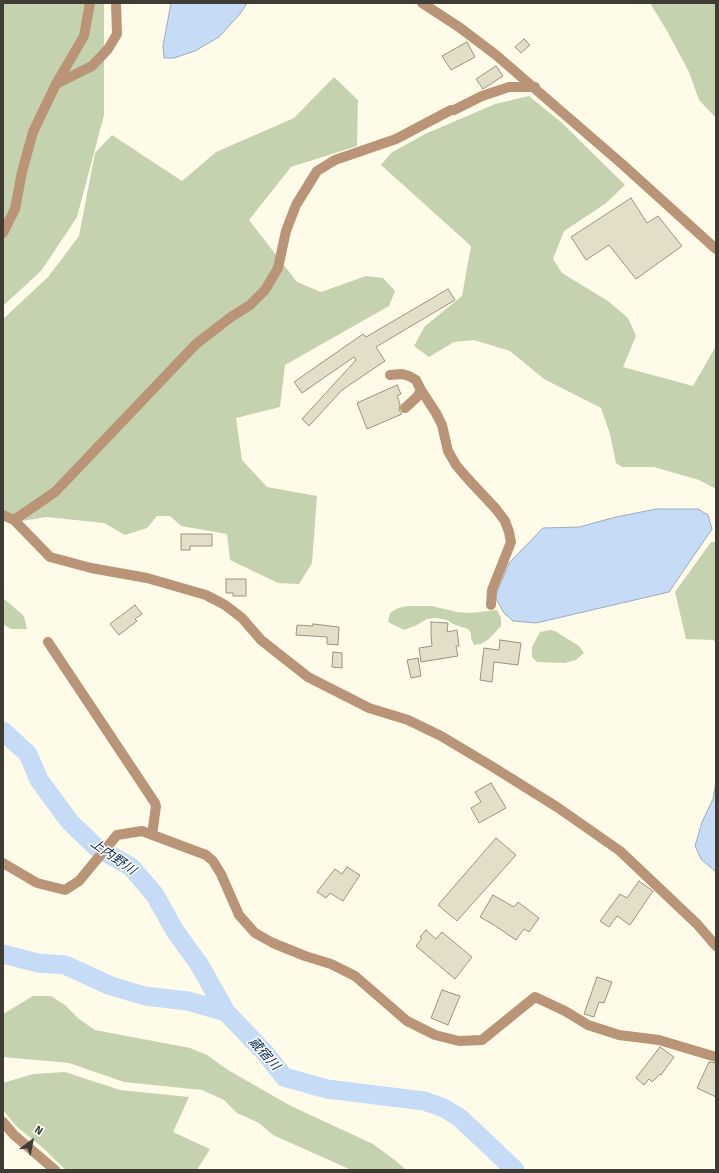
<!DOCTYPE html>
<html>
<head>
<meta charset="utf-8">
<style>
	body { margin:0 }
	#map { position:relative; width:719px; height:1173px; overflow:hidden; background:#fffbe9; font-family:"Fira Sans",sans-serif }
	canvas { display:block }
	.frame { position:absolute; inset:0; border:4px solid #3e3c33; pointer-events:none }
	.north { position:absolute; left:12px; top:1121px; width:40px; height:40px; -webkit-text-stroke:3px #fff; paint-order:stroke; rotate:32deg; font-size:11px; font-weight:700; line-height:16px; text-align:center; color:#3e3c33 }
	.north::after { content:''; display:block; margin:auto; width:14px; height:18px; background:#3e3c33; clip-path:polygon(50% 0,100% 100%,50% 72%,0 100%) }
</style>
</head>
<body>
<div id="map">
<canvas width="719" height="1173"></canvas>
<div class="frame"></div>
<div class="north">N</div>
</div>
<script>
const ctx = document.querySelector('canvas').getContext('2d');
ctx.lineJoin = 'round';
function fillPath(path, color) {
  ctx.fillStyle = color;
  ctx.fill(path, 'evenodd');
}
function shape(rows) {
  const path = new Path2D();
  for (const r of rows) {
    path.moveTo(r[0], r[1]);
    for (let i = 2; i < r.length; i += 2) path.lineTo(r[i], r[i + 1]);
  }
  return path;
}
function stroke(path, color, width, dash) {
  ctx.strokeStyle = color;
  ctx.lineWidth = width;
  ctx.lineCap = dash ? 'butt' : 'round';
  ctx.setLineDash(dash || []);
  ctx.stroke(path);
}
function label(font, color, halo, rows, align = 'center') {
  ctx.font = font + ' "Fira Sans","Noto Sans JP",sans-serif';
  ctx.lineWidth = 3;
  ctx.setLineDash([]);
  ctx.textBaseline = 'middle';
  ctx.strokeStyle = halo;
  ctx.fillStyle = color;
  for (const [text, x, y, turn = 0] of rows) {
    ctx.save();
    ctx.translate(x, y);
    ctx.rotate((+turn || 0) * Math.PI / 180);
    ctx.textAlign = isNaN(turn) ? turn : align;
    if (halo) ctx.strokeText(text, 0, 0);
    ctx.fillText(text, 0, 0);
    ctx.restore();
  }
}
fillPath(shape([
	[3,3,104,3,104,115,77,217,41,271,3,306],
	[650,3,716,3,716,118,699,100,689,72,667,31],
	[334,77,358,100,357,146,291,167,249,220,297,282,321,292,366,276,383,278,395,291,389,306,285,365,280,407,236,418,242,460,267,487,317,496,312,563,299,584,278,583,230,560,227,534,181,526,170,516,157,516,147,528,125,535,104,523,47,517,9,523,3,520,3,319,48,277,79,236,95,153,112,135,182,181,216,152,294,118],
	[529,96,562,123,625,185,605,204,564,231,553,259,562,273,608,301,628,318,636,336,623,367,693,386,716,346,716,489,699,480,654,467,622,467,616,463,610,434,601,408,544,379,510,351,474,340,454,342,429,357,414,346,425,326,462,296,471,246,381,165,391,153,425,134,495,104],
	[711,542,716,542,716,642,713,640,686,639,675,592],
	[3,598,24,616,27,629,11,629,3,624],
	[408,606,432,606,457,612,470,613,497,610,501,618,501,626,489,639,481,644,474,645,471,638,471,633,468,629,453,624,447,620,436,618,427,619,415,626,404,630,388,622,390,613,398,608],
	[550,630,555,631,579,646,584,653,576,660,564,663,537,662,532,657,532,647,540,632],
	[33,996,51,996,65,1005,79,1019,95,1030,190,1048,207,1055,228,1070,291,1106,373,1144,396,1161,406,1170,354,1170,349,1169,273,1135,259,1123,237,1113,224,1100,202,1090,124,1082,69,1063,3,1057,3,1014],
	[65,1072,120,1090,189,1097,173,1132,210,1149,197,1170,66,1170,43,1148,16,1126,3,1110,3,1083,33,1074]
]), '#c5d2b0');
const water = shape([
	[171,3,247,3,240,14,219,37,195,51,174,58,164,58,163,46,171,3],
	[656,509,698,509,708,515,712,529,669,592,536,623,513,621,504,613,495,597,509,563,543,528,579,527,616,517,656,509],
	[716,782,716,872,701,859,695,846,702,822,713,799,716,782]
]);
fillPath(water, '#c5dbf6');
stroke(water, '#9cabbc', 1);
stroke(shape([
	[3,731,28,754,39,780,70,822,96,847,131,867,155,895,175,931,199,964,226,1012],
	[3,954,38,963,65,965,111,986,145,996,188,1001,226,1012,266,1054,284,1077,327,1089,424,1101,444,1108,460,1118,515,1170]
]), '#c5dbf6', 19);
const building = shape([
	[524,39,530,45,521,53,515,47,524,39],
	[467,42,475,57,451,70,442,56,467,42],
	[496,66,503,76,483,89,476,79,496,66],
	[631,198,647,223,658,216,682,246,636,279,609,245,586,260,571,237,631,198],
	[448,289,455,300,376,347,385,361,342,390,309,426,302,419,356,360,354,357,302,393,294,382,363,334,366,337,448,289],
	[397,385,401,394,397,396,400,404,399,410,402,414,367,429,357,403,397,385],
	[181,534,212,534,212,546,190,546,190,550,181,550,181,534],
	[226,579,246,579,246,596,233,596,233,593,226,593,226,579],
	[135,605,142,614,135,619,137,621,119,635,110,624,135,605],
	[431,622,448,623,447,632,457,630,459,646,456,646,458,656,421,662,419,648,432,646,431,635,431,622],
	[313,624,339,627,338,645,327,644,327,637,296,635,297,625,313,626,313,624],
	[500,640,521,643,518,665,494,662,492,682,480,680,484,648,499,650,500,640],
	[333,652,342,653,342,668,332,667,333,652],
	[418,658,421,676,411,678,407,660,418,658],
	[491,783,506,808,479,823,471,808,481,802,475,792,491,783],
	[496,838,516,855,457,921,438,905,496,838],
	[347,867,360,875,343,901,330,893,326,898,317,892,335,869,342,874,347,867],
	[639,881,653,891,630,925,617,916,609,927,600,921,620,894,627,898,639,881],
	[493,895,514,907,518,902,539,918,529,932,524,929,516,940,494,925,480,917,493,895],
	[426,930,436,939,442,932,472,957,455,979,416,946,422,938,420,937,426,930],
	[597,977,612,982,604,1003,599,1002,594,1017,584,1014,597,977],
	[442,990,460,996,448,1025,431,1018,442,990],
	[660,1047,674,1057,661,1075,660,1074,652,1082,649,1079,644,1085,636,1078,660,1047],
	[709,1062,716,1063,716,1097,697,1088,709,1062]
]);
fillPath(building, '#e3dec8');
stroke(building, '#98947f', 1);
stroke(shape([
	[422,3,459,27,496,55,622,164,716,249],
	[56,84,92,66,108,49,117,34,116,3],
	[3,233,15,209,22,172,33,132,56,84,84,36,90,3],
	[390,375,402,374,409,376,416,380,421,390,436,413,442,425,448,451,456,465,468,479,496,509,505,521,509,532,511,542,492,590,491,605],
	[405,408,417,397,421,390],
	[3,515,14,520,50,557,91,568,147,578,206,595,225,605,242,618,261,640,308,677,369,708,408,720,441,736,488,764,557,807,620,851,697,924,716,946],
	[14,520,55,492,196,344,231,317,250,305,265,290,278,268,286,231,296,205,317,171,335,160,396,139,451,110,454,110,482,96,509,87,535,87],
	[48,642,155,803,156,806,152,835],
	[3,863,37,883,65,890,79,881,117,835,142,831,206,855,213,861,221,874,239,915,255,933,273,943,305,956,331,964,355,976,407,1021,435,1035,459,1041,482,1040,535,997,565,1011,588,1025,619,1035,659,1040,716,1057],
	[3,1122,14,1135,55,1170]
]), '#b99477', 10);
label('italic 13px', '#042951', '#fff', [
	["上内野川",113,857,36],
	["蔵宿川",264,1054,48]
]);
</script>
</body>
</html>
